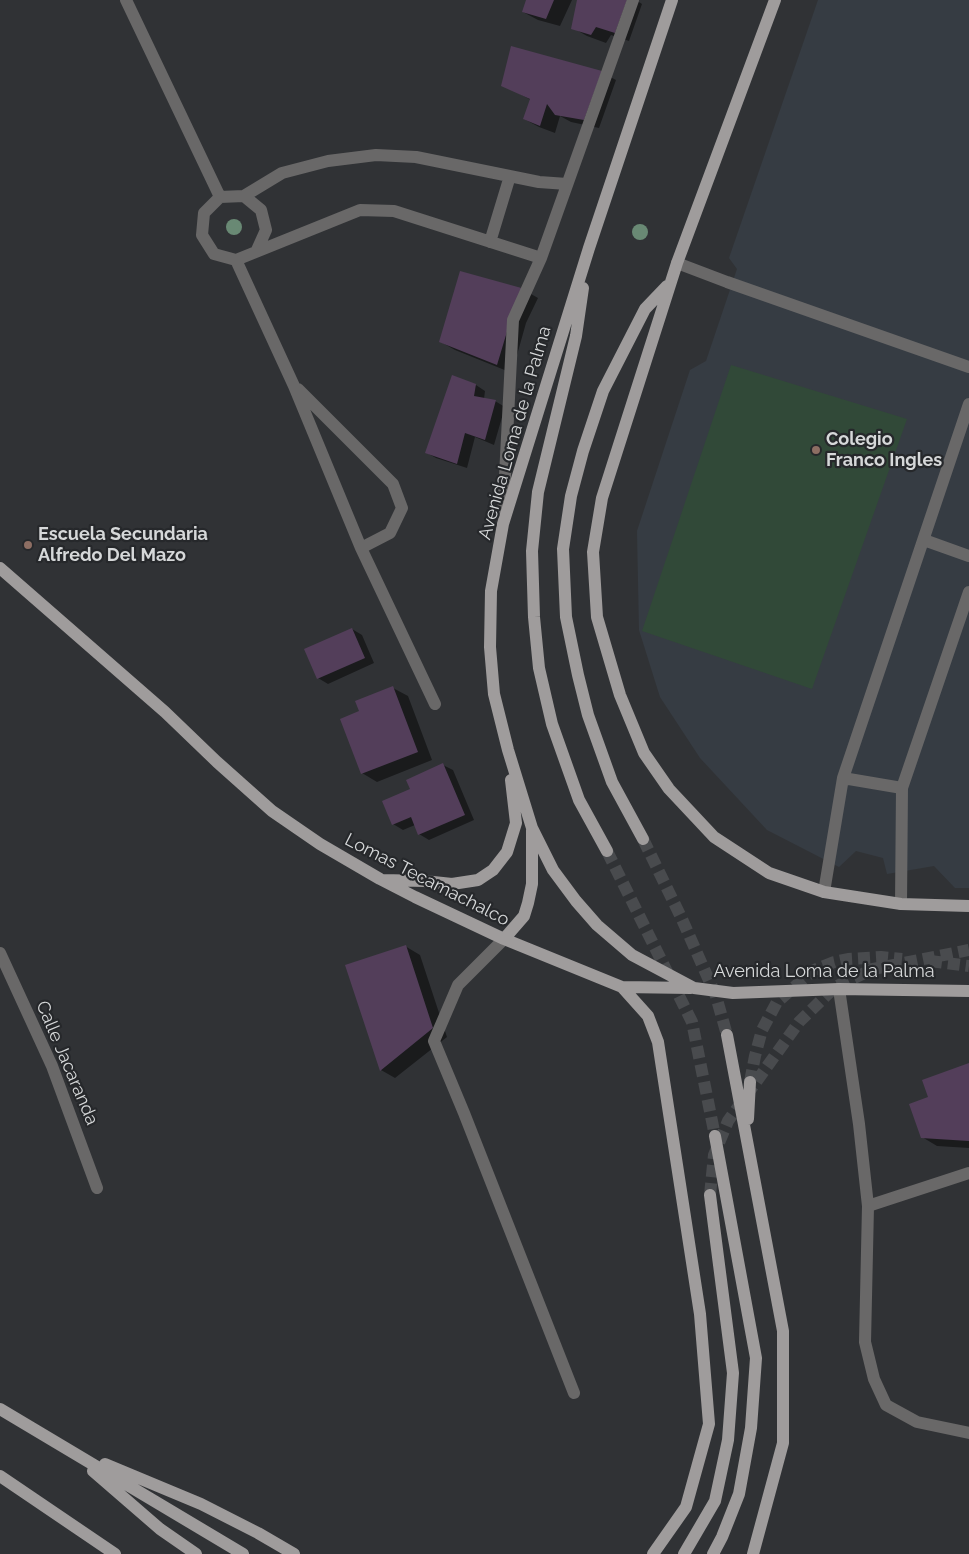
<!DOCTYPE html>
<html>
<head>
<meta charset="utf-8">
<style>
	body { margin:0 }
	canvas { display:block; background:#303235 }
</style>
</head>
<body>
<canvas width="969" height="1554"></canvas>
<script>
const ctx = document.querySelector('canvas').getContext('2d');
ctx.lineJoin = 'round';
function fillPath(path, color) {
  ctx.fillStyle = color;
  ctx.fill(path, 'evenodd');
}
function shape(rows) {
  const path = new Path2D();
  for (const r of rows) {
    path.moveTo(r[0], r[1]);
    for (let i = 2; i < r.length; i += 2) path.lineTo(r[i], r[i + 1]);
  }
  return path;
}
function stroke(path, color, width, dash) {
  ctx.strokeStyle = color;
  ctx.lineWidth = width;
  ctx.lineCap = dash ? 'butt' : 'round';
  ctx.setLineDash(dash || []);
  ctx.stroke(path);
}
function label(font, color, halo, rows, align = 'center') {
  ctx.font = font + ' Raleway,sans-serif';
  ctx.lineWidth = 4.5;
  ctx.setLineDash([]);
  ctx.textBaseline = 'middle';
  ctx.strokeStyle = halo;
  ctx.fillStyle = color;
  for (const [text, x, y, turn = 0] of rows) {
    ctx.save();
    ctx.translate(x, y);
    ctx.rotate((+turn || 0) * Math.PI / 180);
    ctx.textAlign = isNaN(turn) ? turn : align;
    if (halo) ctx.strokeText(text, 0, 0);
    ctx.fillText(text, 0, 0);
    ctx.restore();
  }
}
fillPath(shape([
	[818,0,969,0,969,888,955,888,934,866,887,874,883,858,856,851,839,867,767,830,700,758,660,697,639,630,637,531,690,370,706,361,737,269,729,258]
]), '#363c43');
fillPath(shape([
	[731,365,907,419,812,689,642,631]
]), '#314938');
fillPath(shape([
	[527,0,572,0,560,26,538,20,523,12],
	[578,0,636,0,642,4,629,41,611,35,606,43,587,36,573,28],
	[601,72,616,80,599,128,571,122,560,116,555,133,539,127,524,119,531,100,503,85],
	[524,290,538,298,526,323,512,373,455,350,441,342],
	[476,385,485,391,484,399,495,401,505,407,494,445,475,437,467,468,436,458,427,453],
	[352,629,362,635,374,663,328,684,318,678],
	[393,688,408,696,432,760,377,782,362,773,361,712],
	[443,765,453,770,474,820,429,840,419,834,415,825,403,830,393,824],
	[405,946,420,955,447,1037,395,1078,381,1070],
	[969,1065,969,1148,937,1146,922,1137,929,1098]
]), '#0007');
fillPath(shape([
	[526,0,554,0,546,19,522,12],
	[577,0,627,0,615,33,596,27,591,35,571,29],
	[511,46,602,71,584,120,555,115,547,104,540,126,523,119,530,99,501,86],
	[460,271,525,289,512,315,497,365,439,342],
	[452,375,476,384,474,396,496,400,485,440,465,433,457,464,425,453],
	[352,628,365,658,317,679,304,649],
	[393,686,418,752,361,774,340,719,359,711,355,701],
	[443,763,465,815,418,835,411,817,392,825,382,801,410,789,406,780],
	[406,945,433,1028,380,1071,345,965],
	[969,1063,969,1141,921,1138,909,1104,928,1097,922,1080]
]), '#533e5a');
stroke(shape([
	[643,839,681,917,716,996,727,1035],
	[607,851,692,1022,715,1136],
	[930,961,969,966],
	[750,1082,755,1056,762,1030,777,1002,814,970,834,962,848,959,881,957,902,959],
	[710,1195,714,1155,728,1121,799,1022,835,987,873,969,969,950]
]), '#494b4e', 12, [12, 6]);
stroke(shape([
	[126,0,220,197],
	[244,196,282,173,328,161,376,155,416,157,539,182,567,184],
	[490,242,510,176],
	[257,250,266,230,261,210,244,196,220,197,204,213,202,235,214,254,236,260,360,210,394,211,541,258],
	[236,260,294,386,361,548,435,704],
	[677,263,727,282,969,367],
	[298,389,393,484,402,508,390,533,361,548],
	[503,515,513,320,541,258,633,0],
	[924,540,969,556],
	[843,778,902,788],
	[824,892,843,778,969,404],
	[901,904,902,788,969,592],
	[504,939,458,985,434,1041,464,1113,574,1393],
	[0,953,52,1066,97,1188],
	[839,989,859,1124,868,1206,865,1342,874,1379,886,1405,917,1422,969,1433],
	[868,1206,969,1173]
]), '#696868', 12);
stroke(shape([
	[672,0,589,248,503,524,491,591,490,647,494,694,508,750,532,828,553,870,576,901,597,925,632,955,694,988,733,993,839,989,969,991],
	[775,0,677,263,602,498,593,552,597,617,620,695,644,753,669,789,714,837,769,873,824,892,901,904,969,906],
	[583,288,576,336,538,492,532,551,534,617,539,668,552,724,579,800,607,851],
	[0,568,165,712,217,762,272,811,320,844,380,879,415,897,504,939,622,987,691,988],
	[643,839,612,782,588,715,578,675,566,617,563,549,571,496,583,451,603,391,645,309,667,286],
	[383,880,424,881,452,884,478,880,493,870,507,852,516,823,511,780],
	[504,939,524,916,528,903,532,884,532,830],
	[622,987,648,1016,658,1042,700,1314,709,1424,686,1507,653,1554],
	[727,1035,783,1331,783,1443,753,1554],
	[748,1119,750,1082],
	[0,1409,243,1554],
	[105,1464,201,1504,258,1533,294,1554],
	[93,1471,160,1529,196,1554],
	[0,1476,115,1554],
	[684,1554,715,1501,728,1440,733,1373,710,1195],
	[713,1554,722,1537,739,1494,751,1428,756,1358,715,1136]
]), '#9f9c9c', 12);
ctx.fillStyle = '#698974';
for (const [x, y] of [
	[234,227],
	[640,232]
]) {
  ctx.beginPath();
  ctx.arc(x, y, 8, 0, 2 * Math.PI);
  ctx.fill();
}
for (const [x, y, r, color] of [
	[816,450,5,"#8d6e63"],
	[28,545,5,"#8d6e63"]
]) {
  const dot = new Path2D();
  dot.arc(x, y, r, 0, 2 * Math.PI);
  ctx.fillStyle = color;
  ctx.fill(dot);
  stroke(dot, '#26282b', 2);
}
label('18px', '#d6d8d9', '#26282b', [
	["Avenida Loma de la Palma",515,433,-74],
	["Lomas Tecamachalco",427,880,27],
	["Avenida Loma de la Palma",824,972],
	["Calle Jacaranda",67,1063,67]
]);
label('bold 18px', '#d6d8d9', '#26282b', [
	["Colegio",826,440],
	["Franco Ingles",826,461],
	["Escuela Secundaria",38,535],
	["Alfredo Del Mazo",38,556]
], 'left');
</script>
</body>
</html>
